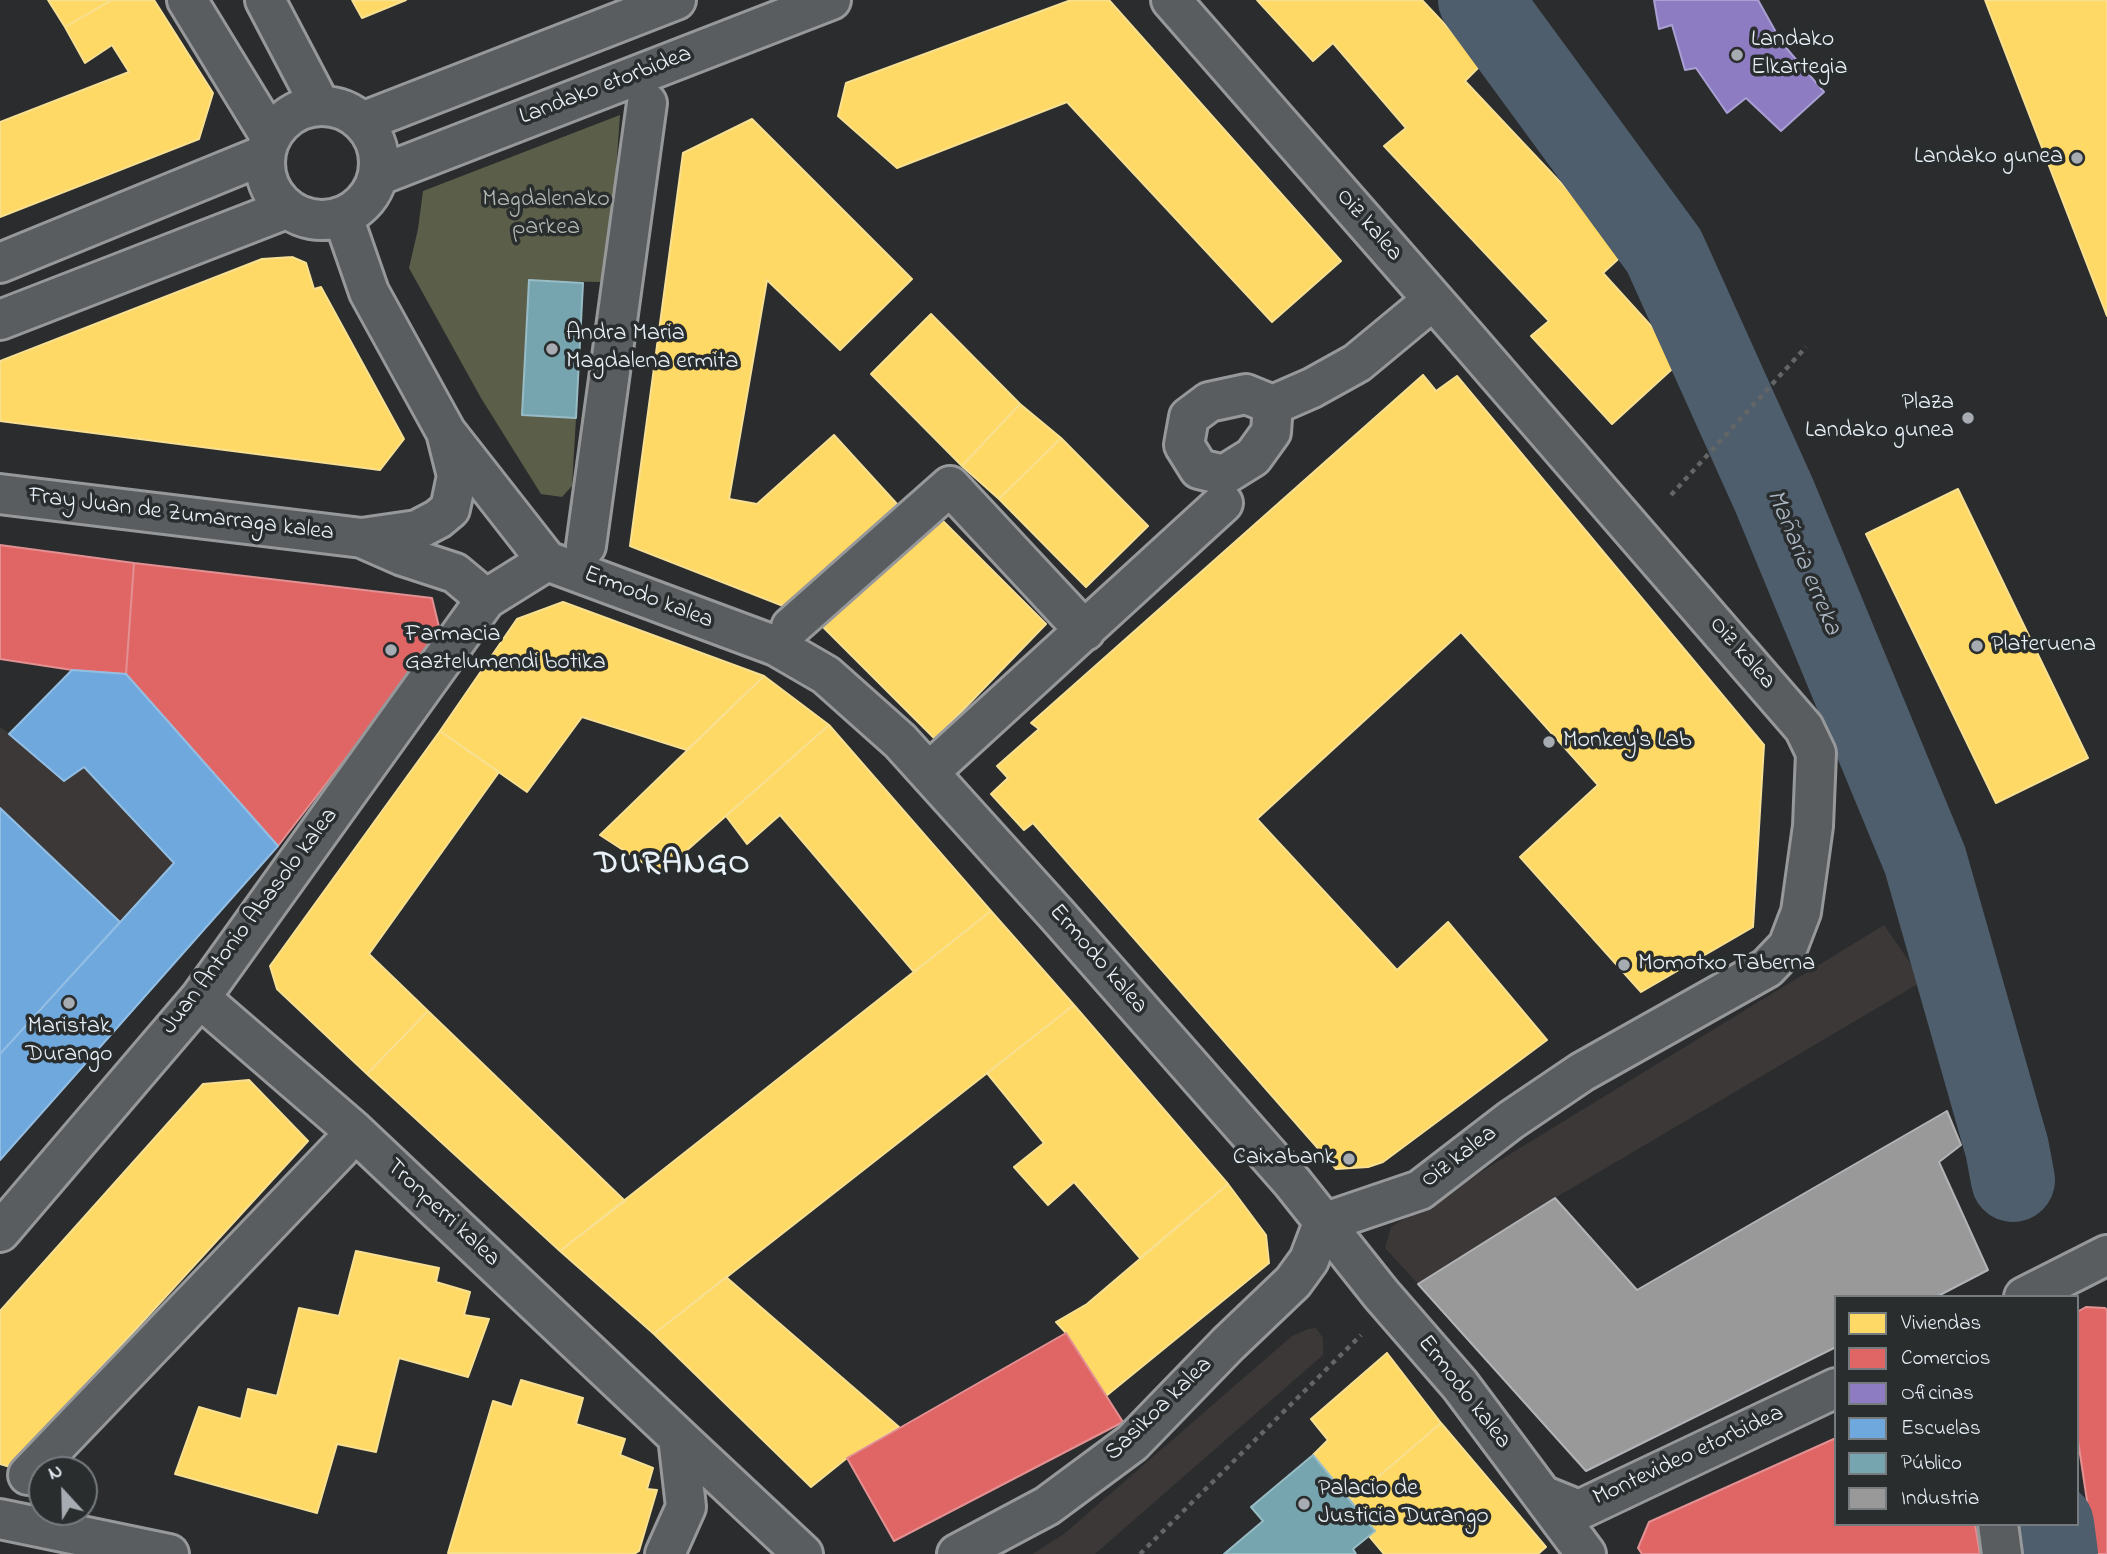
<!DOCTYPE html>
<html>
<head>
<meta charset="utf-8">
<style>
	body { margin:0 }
	#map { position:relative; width:2107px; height:1554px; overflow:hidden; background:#2b2c2d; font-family:"Indie Flower",sans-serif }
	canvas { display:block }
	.legend { position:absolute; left:1834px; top:1295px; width:245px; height:231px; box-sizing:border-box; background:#2a2d2e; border:2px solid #767b7f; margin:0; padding:9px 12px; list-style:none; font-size:21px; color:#e8f1f8 }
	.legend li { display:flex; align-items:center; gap:14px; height:35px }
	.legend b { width:35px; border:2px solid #767b7f }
	.north { position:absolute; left:28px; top:1456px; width:70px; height:70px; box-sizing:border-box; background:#2a2d2e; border:2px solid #767b7f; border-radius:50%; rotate:338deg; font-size:19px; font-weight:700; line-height:28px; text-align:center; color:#e8f1f8 }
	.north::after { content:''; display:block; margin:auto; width:24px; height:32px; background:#a6acb1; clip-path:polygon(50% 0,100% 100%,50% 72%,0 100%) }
</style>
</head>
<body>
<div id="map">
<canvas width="2107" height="1554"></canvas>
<ul class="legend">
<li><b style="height:19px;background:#ffd966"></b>Viviendas</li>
<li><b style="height:19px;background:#e06666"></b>Comercios</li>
<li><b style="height:19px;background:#8e7cc3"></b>Oficinas</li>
<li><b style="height:19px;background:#6fa8dc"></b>Escuelas</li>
<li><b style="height:19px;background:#76a5af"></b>Público</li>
<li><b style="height:19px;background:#999"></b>Industria</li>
</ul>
<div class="north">N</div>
</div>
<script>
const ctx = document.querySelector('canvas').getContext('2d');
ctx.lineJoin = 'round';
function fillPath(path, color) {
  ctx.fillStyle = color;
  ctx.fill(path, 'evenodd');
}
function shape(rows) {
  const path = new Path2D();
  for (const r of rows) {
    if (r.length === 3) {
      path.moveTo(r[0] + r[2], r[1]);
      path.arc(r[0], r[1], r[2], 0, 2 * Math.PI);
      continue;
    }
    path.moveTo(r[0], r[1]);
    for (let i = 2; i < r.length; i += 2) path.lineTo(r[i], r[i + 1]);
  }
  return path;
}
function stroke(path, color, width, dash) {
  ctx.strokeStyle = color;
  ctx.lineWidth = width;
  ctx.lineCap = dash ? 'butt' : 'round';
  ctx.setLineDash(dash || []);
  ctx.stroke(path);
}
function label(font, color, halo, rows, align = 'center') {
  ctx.font = font + ' "Indie Flower",sans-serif';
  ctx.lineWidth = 7;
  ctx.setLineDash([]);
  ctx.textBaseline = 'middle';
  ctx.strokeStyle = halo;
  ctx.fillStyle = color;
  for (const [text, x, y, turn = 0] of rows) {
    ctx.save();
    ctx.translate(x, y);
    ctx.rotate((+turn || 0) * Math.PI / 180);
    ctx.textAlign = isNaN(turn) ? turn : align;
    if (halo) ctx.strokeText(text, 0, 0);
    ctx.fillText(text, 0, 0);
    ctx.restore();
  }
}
fillPath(shape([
	[72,670,126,674,278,846,0,1160,0,727,9,733],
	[1884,925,1923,981,1555,1198,1418,1284,1385,1248,1391,1227],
	[1316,1328,1323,1338,1323,1355,1095,1554,1032,1554,1064,1534,1292,1336,1308,1329]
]), '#3b3837');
fillPath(shape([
	[620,115,608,282,529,281,522,414,576,418,572,486,562,497,541,494,481,398,409,268,418,229,423,191]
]), '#5b5f49');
const homes = shape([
	[48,0,112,0,65,27,48,0],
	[112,0,154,0,213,93,199,139,0,217,0,122,129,72,112,45,85,63,65,27,112,0],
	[352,0,406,0,362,18,352,0],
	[1071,0,1109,0,1341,261,1272,322,1067,102,897,168,838,116,846,83,1071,0],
	[1257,0,1422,0,1482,64,1465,81,1626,252,1603,273,1682,360,1612,424,1531,336,1549,321,1384,146,1406,128,1333,43,1313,61,1257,0],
	[1985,0,2107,0,2107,316,1985,0],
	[752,119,912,279,840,350,767,280,729,499,757,504,834,435,897,504,796,611,630,546,683,153,752,119],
	[292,257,306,263,314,289,321,287,404,439,380,470,0,421,0,361,262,259,292,257],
	[931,314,1020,404,962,466,871,374,931,314],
	[1423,375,1436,391,1457,376,1764,745,1753,927,1641,992,1520,857,1598,785,1461,632,1257,819,1397,970,1448,922,1547,1040,1383,1162,1368,1167,1336,1169,1033,823,1024,830,991,794,1008,778,997,766,1039,729,1031,723,1423,375],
	[1020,404,1061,438,999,499,962,466,1020,404],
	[1061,438,1148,526,1086,587,999,499,1061,438],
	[1958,489,2088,758,1996,803,1866,534,1958,489],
	[936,514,1046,624,935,739,816,620,936,514],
	[563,602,764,676,687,750,582,717,527,792,440,731,517,619,563,602],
	[764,676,829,725,660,874,600,835,764,676],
	[829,725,991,911,914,972,780,815,747,844,726,816,829,725],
	[440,731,499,772,369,954,428,1011,367,1074,277,989,270,966,440,731],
	[991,911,1074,1005,654,1334,560,1251,991,911],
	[1074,1005,1228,1184,1140,1258,1074,1182,1048,1205,1014,1167,1044,1143,987,1073,1074,1005],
	[428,1011,625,1201,560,1251,367,1074,428,1011],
	[249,1080,308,1141,10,1467,0,1464,0,1311,203,1084,249,1080],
	[1228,1184,1266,1235,1269,1263,1106,1396,1066,1333,1056,1322,1087,1304,1228,1184],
	[356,1251,439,1268,436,1282,470,1292,464,1315,489,1319,468,1377,399,1358,376,1452,337,1444,317,1513,175,1474,199,1407,241,1419,248,1389,277,1396,299,1308,339,1316,356,1251],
	[726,1277,899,1427,847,1458,811,1487,654,1334,726,1277],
	[1387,1353,1441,1423,1350,1501,1313,1455,1328,1440,1311,1419,1387,1353],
	[521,1380,583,1398,576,1424,625,1439,620,1455,653,1468,647,1489,657,1490,639,1551,634,1554,448,1553,493,1401,512,1407,521,1380],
	[1441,1423,1546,1547,1538,1554,1384,1554,1369,1536,1375,1531,1350,1501,1441,1423]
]);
fillPath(homes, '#ffd966');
stroke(homes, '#f8e092', 2);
const shops = shape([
	[0,545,134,563,126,674,72,670,0,659,0,545],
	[134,563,432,598,441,635,278,846,126,674,134,563],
	[2086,1307,2105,1308,2107,1310,2107,1554,2095,1554,2077,1434,2077,1312,2086,1307],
	[1066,1333,1123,1422,894,1541,847,1458,1066,1333],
	[1836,1438,1836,1524,1975,1524,1980,1554,1642,1554,1638,1548,1649,1522,1836,1438]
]);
fillPath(shops, '#e06666');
stroke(shops, '#e29092', 2);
const offices = shape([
	[1654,0,1758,0,1782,43,1824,92,1781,131,1746,98,1727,113,1696,68,1685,70,1672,25,1659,29,1654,0]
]);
fillPath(offices, '#8e7cc3');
stroke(offices, '#a99fd3', 2);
const schools = shape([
	[72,670,126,674,278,846,0,1160,0,1054,174,863,84,767,64,781,9,734,72,670],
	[0,808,120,922,0,1054,0,808]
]);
fillPath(schools, '#6fa8dc');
stroke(schools, '#93bee4', 2);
const public = shape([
	[529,280,583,283,576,418,522,415,529,280],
	[1313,1455,1375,1531,1353,1549,1356,1554,1224,1554,1263,1521,1251,1507,1313,1455]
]);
fillPath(public, '#76a5af');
stroke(public, '#98bcc5', 2);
const industry = shape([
	[1947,1111,1961,1145,1939,1162,1988,1270,1936,1297,1836,1297,1836,1347,1586,1471,1418,1284,1555,1198,1637,1290,1947,1111]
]);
fillPath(industry, '#999');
stroke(industry, '#b1b3b6', 2);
stroke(shape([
	[1480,0,1664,251,1774,495,1925,860,2007,1148,2013,1180],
	[2052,1524,2056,1554]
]), '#4e5e6d', 84);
const minor = shape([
	[187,0,270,136],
	[265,0,320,105],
	[322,163,57],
	[362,122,676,0],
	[380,175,831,0],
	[343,217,369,292,446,432,547,561],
	[0,263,264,155],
	[0,320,286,209],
	[1273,405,1271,432,1253,457,1224,475,1199,469,1184,445,1189,417,1209,402,1246,394,1273,405,1312,388,1357,363,1433,300],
	[0,494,362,538,417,530,438,519,450,509,457,476,446,432],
	[362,538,403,556,455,573,486,599],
	[586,546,647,103],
	[547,561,776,646,826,675,900,741,1058,916,1292,1182,1381,1294,1460,1385,1586,1554],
	[791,627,950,486,1085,631],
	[940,762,1223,503],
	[200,998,354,1131,678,1437,686,1507,665,1554],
	[0,1232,200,998,486,599,547,561],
	[2024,1297,2107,1255],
	[678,1437,803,1554],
	[28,1475,340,1149],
	[1542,1495,1579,1510,1836,1388],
	[0,1519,169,1554],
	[1998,1524,2002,1554],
	[957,1554,1047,1506,1132,1443,1228,1344,1293,1282,1309,1260,1323,1223,1420,1190,1511,1120,1582,1072,1767,968,1788,946,1801,912,1813,826,1816,753,1804,728,1463,334,1171,0]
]);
stroke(minor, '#96989a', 44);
stroke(shape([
	[1671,495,1806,347],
	[1140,1554,1361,1335]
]), '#636566', 4.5, [5, 5]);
stroke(minor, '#5a5d60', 38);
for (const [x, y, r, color] of [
	[1737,55,7,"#a6acb1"],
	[2077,158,7,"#a6acb1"],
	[552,349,7,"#a6acb1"],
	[1968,418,7,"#a6acb1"],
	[1977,646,7,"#a6acb1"],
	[391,650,7,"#a6acb1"],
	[1549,742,7,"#a6acb1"],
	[1624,965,7,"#a6acb1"],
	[69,1003,7,"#a6acb1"],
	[1349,1159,7,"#a6acb1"],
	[1304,1504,7,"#a6acb1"]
]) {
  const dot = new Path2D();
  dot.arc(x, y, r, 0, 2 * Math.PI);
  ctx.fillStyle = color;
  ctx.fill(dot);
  stroke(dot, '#2a2d2e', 2.5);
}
label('24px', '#e8f1f8', '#2a2d2e', [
	["Landako",1751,41],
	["Elkartegia",1751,69],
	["Landako gunea",2063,158,"right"],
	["Andra Maria",566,335],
	["Magdalena ermita",566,363],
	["Plaza",1954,404,"right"],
	["Landako gunea",1954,432,"right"],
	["Farmacia",405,636],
	["Gaztelumendi botika",405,664],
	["Plateruena",1991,646],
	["Monkey's Lab",1563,742],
	["Momotxo Taberna",1638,965],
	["Maristak",69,1028,"center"],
	["Durango",69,1056,"center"],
	["Caixabank",1335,1159,"right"],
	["Palacio de",1318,1490],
	["Justicia Durango",1318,1518]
], 'left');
label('24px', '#e8f1f8', '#2a2d2e', [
	["Landako etorbidea",606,87,-21],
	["Oiz kalea",1368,226,49],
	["Fray Juan de Zumarraga kalea",181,516,7],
	["Ermodo kalea",648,599,21],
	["Oiz kalea",1741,654,49],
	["Juan Antonio Abasolo kalea",251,922,-53],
	["Ermodo kalea",1097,960,49],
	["Oiz kalea",1460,1158,-37],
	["Tronperri kalea",442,1214,43],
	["Ermodo kalea",1463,1393,52],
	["Sasikoa kalea",1160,1410,-44],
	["Montevideo etorbidea",1689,1457,-25]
]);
label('24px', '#b2bab4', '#2a2d2e', [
	["Magdalenako",546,201],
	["parkea",546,229]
]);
label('italic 26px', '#acb8c3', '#2a2d2e', [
	["Mañaria erreka",1802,563,67]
]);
ctx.letterSpacing = '2px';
label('bold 32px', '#e8f1f8', '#2a2d2e', [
	["DURANGO",673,867]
]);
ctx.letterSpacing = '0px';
</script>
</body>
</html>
